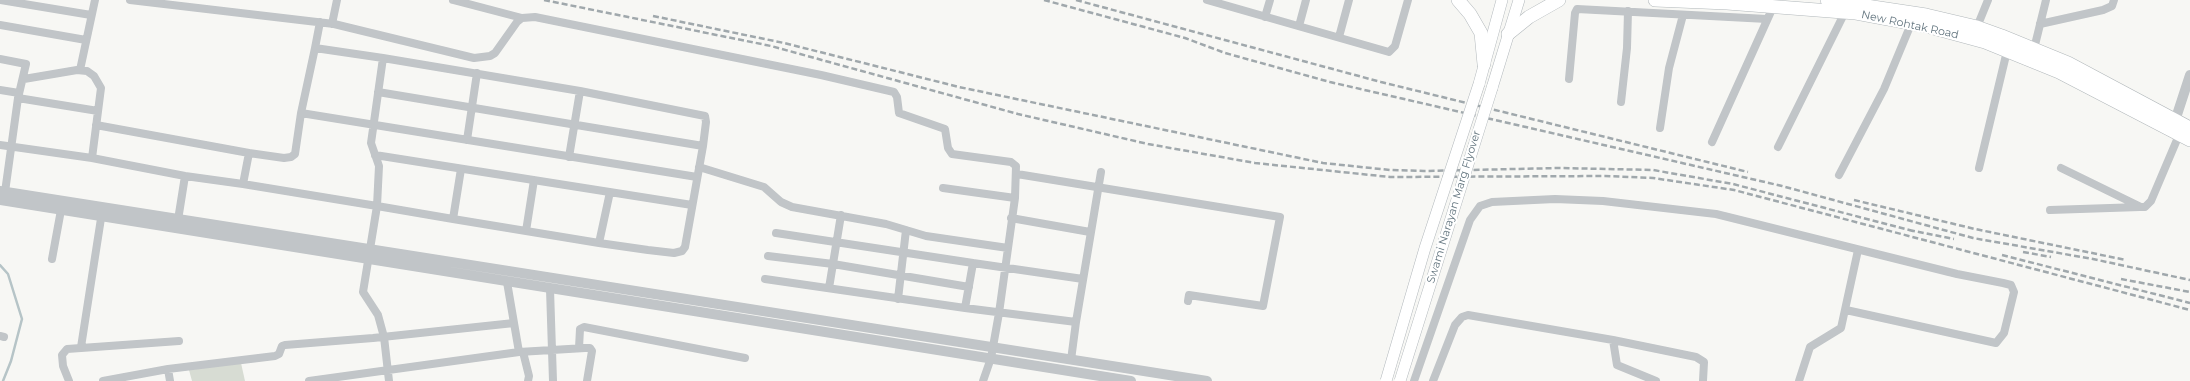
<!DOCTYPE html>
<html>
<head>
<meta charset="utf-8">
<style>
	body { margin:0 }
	canvas { display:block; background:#f7f7f4 }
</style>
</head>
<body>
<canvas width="2190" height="381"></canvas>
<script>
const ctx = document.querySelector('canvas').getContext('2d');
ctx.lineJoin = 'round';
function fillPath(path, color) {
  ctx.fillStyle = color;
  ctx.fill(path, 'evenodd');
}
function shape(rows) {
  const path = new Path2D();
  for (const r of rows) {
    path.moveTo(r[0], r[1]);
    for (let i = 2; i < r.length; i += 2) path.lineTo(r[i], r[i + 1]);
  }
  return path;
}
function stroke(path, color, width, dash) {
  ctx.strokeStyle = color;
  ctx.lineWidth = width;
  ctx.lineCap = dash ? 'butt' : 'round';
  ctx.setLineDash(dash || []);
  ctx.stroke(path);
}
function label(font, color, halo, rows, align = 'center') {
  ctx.font = font + ' Montserrat,sans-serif';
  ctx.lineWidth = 4;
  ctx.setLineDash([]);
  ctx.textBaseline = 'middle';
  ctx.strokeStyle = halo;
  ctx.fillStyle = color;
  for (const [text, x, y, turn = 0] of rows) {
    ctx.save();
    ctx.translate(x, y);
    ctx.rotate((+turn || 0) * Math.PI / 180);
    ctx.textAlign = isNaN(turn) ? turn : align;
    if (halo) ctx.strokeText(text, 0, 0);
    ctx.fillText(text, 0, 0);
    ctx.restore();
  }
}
fillPath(shape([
	[241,363,245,381,192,381,189,370]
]), '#d7dcd3');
stroke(shape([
	[0,265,8,274,22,319,11,361,3,381]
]), '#b6c4c7', 2.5);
const secondary = shape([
	[1479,84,1502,0],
	[1492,88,1519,0]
]);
const primary = shape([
	[1458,0,1470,14,1481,33,1484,64],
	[1655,0,1727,3,1856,13,1926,26,1985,42,2059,72,2190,140],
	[1827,0,1926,15,1977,27,2002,36,2068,63,2190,128],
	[1508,34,1529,17,1559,0]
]);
stroke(secondary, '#b3b9bd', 12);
stroke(primary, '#b2b8bb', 14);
stroke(shape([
	[0,0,91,15],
	[130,0,334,24,474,58,490,56,495,53,517,22,522,18,535,17,821,75,894,92,897,97,899,113,945,129,948,148,952,154,1011,162,1016,166,1015,198,999,313,991,358,983,381],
	[453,0,522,18],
	[1207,0,1389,52,1395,46,1408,0],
	[1265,17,1270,0],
	[320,22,315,48,383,58],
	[332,24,337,0],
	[2040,24,2103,10,2112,6,2114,0],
	[0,25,86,40],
	[1299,26,1306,0],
	[1977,27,1988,0],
	[1339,37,1349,0],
	[2034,49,2046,0],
	[0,59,26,64,18,98,5,192],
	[80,70,95,0],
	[24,79,77,70,87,71,94,76,101,88,92,158,185,176,243,184,377,206,453,219,599,243,648,250,674,253,682,251,685,247,703,146,706,122,705,116,580,91,383,58,371,143,379,166,377,206,363,292,378,315,384,337,389,381],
	[1569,79,1575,13,1577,9,1767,19],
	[0,90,19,93],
	[378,92,703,146],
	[18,98,98,111],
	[1621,102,1627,48,1628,11],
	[301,113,315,48],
	[96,125,249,153,243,184],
	[1660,128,1669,68,1683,15],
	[467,140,477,73],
	[1712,142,1773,7],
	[0,145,92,158],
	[1778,147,1845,12],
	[249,153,284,158,291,157,295,154,301,113,697,177],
	[375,155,692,205],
	[569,157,580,91],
	[699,167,764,187,781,202,792,207,886,224,926,236,1008,248],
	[1979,168,2007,51],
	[2061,168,2141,207,2145,207,2151,201,2179,135],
	[1017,174,1280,217,1263,306,1189,295,1188,301],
	[1839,175,1884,89,1911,24],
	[943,188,1015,198],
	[2050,210,2140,207],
	[1011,218,1090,232],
	[453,219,461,169],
	[178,220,185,176],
	[526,231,534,180],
	[776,233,973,263,965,308],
	[599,243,610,192],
	[768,256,833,264,969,287],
	[52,259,61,210],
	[973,263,1083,279],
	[765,279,965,308,1076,322,1071,360],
	[829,288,841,215],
	[550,289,553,381],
	[898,299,906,230],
	[1076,322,1101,172],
	[514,323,519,352],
	[0,336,4,337],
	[1613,340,1617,365,1656,381],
	[81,347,102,212],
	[579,348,580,329,584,327,745,358],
	[523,352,529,376,528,381],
	[168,369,170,381],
	[69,381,63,366,62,355,67,349,179,341],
	[103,381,168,369,275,356,279,354,282,346,285,345,373,338,514,323,507,282],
	[309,381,519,352,585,348,590,348,592,351,587,381],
	[1414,381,1470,220,1480,206,1492,202,1555,199,1603,201,1716,214,1957,274,2003,283,2011,285,2014,292,2004,333,1996,343,1846,310],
	[1433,381,1455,325,1462,317,1468,315,1613,340,1696,357,1704,362,1703,381],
	[1799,381,1810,347,1841,328,1858,250]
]), '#c1c5c8', 8);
stroke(shape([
	[2173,127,2190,75],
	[0,191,1207,381],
	[0,200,1131,381]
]), '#c1c5c8', 10);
stroke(secondary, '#fff', 11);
stroke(primary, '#fff', 13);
stroke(shape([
	[544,0,771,46,1018,114,1148,144,1255,163,1390,177,1605,176,1653,178,1734,190,2190,310],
	[1044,0,1185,38,1225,53,1330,82,1782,186,1973,238,2093,259,2190,280],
	[1076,0,1381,82,1748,172],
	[653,16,784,43,959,87,1323,163,1390,170,1424,171,1560,168,1653,170,1733,184,1913,231],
	[1854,200,1975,229,2126,260],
	[1909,230,1954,239],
	[2023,252,2051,257],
	[2002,255,2190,303],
	[2121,279,2190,292]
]), '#a0a8ac', 2.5, [6, 3]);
const secondaryBridge = shape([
	[1386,381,1425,248,1479,84],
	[1400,381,1492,88]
]);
stroke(secondaryBridge, '#b3b9bd', 12, []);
stroke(secondaryBridge, '#fff', 11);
label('11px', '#63757f', '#fff', [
	["New Rohtak Road",1910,25,12],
	["Swami Narayan Marg Flyover",1454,207,-73]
]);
</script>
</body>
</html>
